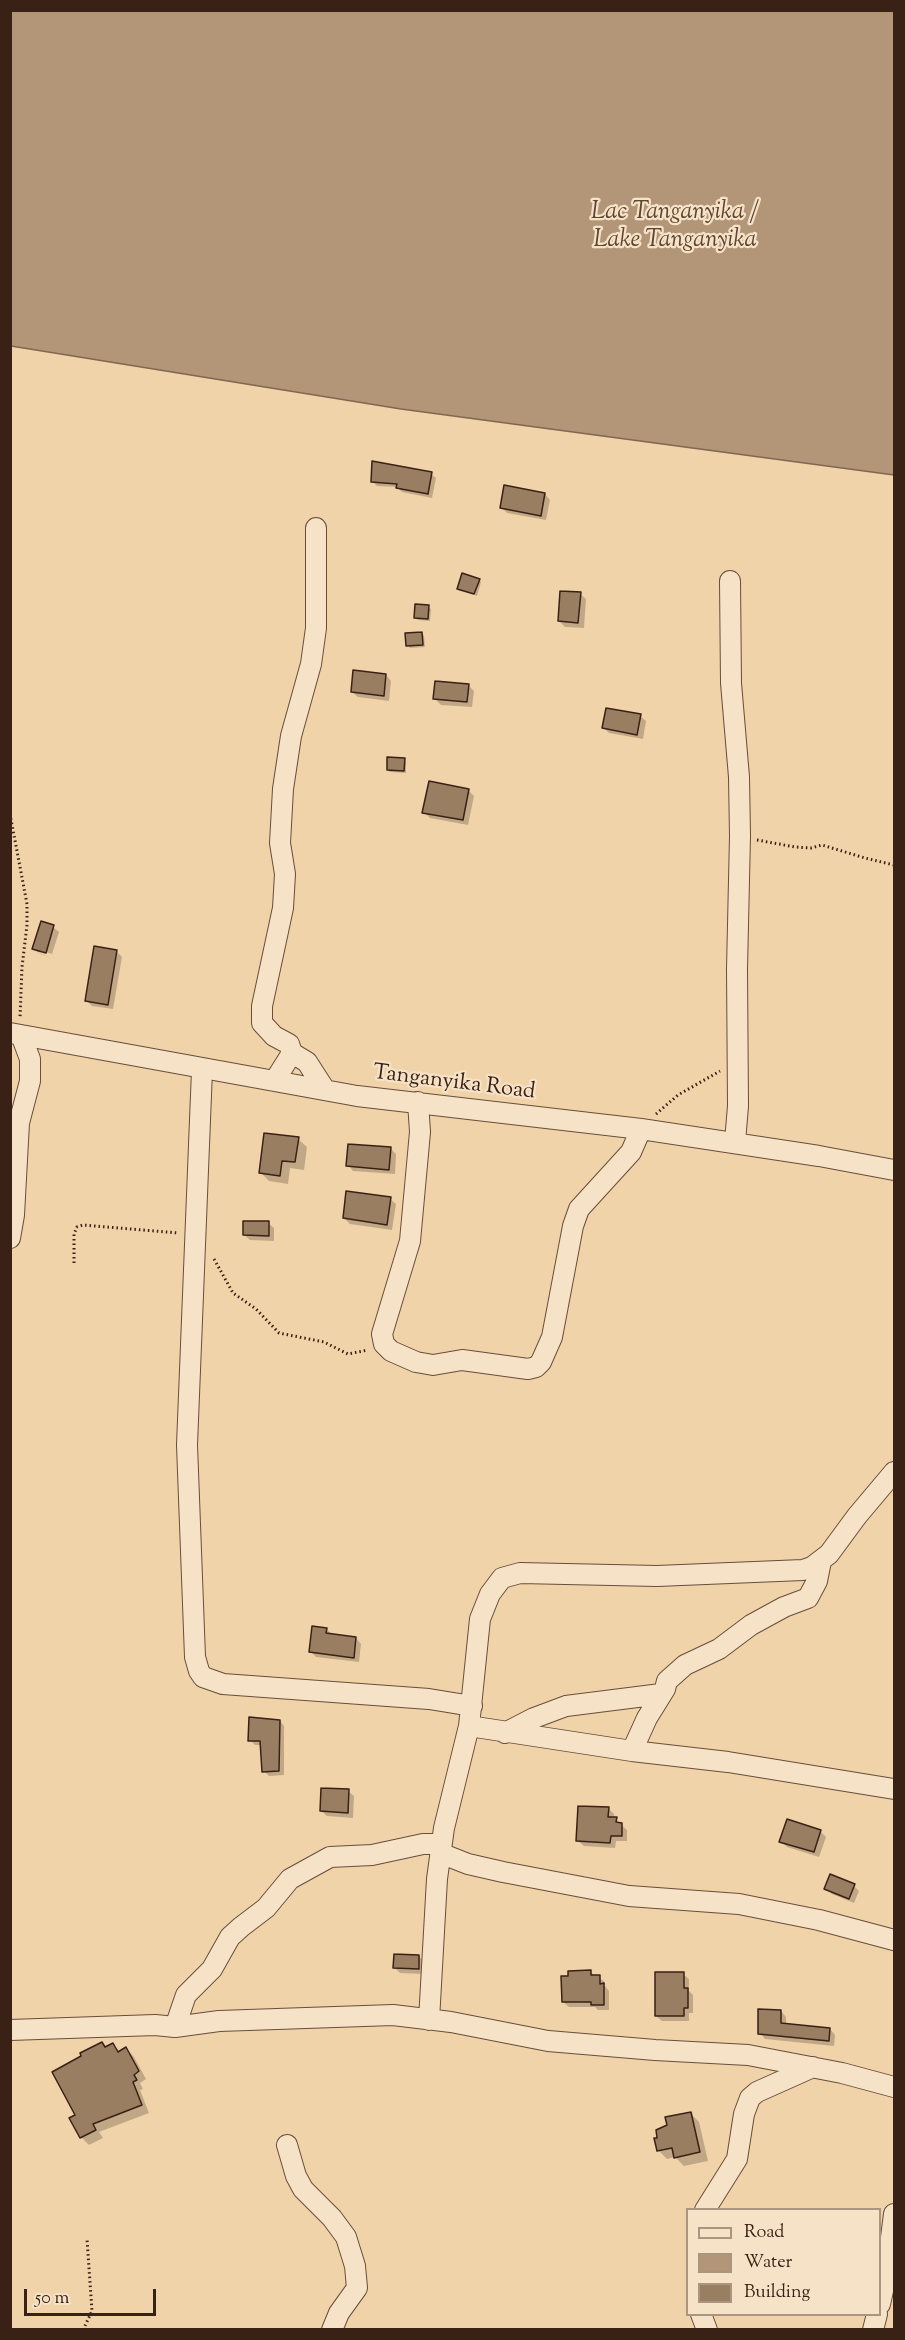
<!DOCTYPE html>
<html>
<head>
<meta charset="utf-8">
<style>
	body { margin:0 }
	#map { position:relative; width:905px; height:2340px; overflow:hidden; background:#f0d3a9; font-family:"Sorts Mill Goudy",serif }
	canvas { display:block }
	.frame { position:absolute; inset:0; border:12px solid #3a2116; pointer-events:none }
	.legend { position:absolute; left:686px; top:2208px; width:195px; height:108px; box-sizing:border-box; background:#f5e2c7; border:2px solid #aa9580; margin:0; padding:8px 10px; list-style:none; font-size:18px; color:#3a2116 }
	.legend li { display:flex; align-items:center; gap:12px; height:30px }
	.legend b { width:30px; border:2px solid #aa9580 }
	.scale { position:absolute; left:24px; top:2289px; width:132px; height:27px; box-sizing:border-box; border:3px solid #3a2116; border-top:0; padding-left:8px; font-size:18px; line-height:21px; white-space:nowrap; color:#3a2116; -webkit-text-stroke:4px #f5e2c7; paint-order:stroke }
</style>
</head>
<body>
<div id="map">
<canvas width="905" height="2340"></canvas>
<div class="frame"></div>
<ul class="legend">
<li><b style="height:8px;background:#f5e2c7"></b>Road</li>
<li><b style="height:16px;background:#b29677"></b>Water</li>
<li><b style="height:16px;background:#997e62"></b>Building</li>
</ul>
<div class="scale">50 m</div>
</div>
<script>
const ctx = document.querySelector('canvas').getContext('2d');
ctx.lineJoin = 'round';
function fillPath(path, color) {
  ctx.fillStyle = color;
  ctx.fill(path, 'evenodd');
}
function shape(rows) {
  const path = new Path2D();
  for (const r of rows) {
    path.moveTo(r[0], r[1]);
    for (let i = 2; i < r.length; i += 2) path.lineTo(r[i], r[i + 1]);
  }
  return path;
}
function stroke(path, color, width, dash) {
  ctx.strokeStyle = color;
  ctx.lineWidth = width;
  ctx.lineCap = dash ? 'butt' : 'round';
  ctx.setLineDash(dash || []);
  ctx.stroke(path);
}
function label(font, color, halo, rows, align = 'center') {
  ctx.font = font + ' "Sorts Mill Goudy",serif';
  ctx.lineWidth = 4.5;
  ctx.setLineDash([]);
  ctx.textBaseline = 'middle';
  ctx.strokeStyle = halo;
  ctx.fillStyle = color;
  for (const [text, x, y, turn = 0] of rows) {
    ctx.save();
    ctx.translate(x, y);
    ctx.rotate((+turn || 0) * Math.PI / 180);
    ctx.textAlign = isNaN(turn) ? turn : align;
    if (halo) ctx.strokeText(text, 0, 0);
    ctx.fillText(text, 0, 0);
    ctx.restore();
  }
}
const water = shape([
	[10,11,894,11,894,475,401,409,11,346,10,11]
]);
fillPath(water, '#b29677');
stroke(water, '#826750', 1.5);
fillPath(shape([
	[431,474,436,478,432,498,402,492,397,487,377,486,372,481],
	[545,494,550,500,546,520,507,513,501,507],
	[479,580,481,582,477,596,459,588],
	[580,594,586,599,584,628,565,627,559,621],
	[428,607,431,609,430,621,418,620,416,618],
	[422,633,424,636,425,647,410,648,408,646],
	[386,675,391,681,389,701,358,697,352,692],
	[468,685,474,691,472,707,441,705,435,699],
	[640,716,646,721,643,739,609,733,604,728],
	[404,759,406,762,406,773,390,772,388,770],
	[468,790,474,796,468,825,430,818,424,812],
	[53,927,59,932,52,954,39,950,39,953,51,958,40,954,34,949],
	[116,951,122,957,113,1009,92,1006,86,1000],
	[298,1139,307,1147,304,1170,290,1168,288,1184,269,1181,261,1173],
	[391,1149,396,1154,395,1174,353,1171,348,1165],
	[390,1199,396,1204,392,1230,350,1224,344,1218],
	[268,1223,274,1228,274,1241,250,1240,244,1235],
	[326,1629,333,1635,356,1638,361,1644,359,1662,316,1657,311,1652],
	[250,1719,270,1719,273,1721,280,1721,284,1726,284,1775,269,1776,264,1771,262,1745,255,1745,250,1740],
	[348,1791,354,1796,353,1818,327,1816,321,1811],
	[608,1808,614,1814,614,1818,627,1830,627,1841,616,1841,615,1848,584,1846,578,1841],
	[820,1831,826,1837,819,1857,787,1847,781,1841],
	[854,1886,859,1891,854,1903,832,1894,826,1888],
	[419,1956,424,1962,424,1974,400,1973,395,1968],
	[590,1972,605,1982,605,1986,609,1991,609,2010,598,2010,595,2007,569,2007,563,2002],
	[683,1974,689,1979,689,1991,693,1995,693,2013,689,2013,689,2021,662,2021,656,2016],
	[781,2011,786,2017,786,2025,830,2029,835,2035,834,2046,765,2039,760,2033],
	[113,2045,121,2052,126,2049,134,2057,146,2079,140,2083,143,2089,140,2090,149,2113,99,2132,103,2138,89,2145,81,2137,77,2115,106,2048],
	[691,2114,699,2122,708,2161,684,2166,675,2157,667,2159,658,2150,659,2139]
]), '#0003');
const building = shape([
	[372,461,432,472,428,494,396,488,397,484,371,482,372,461],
	[504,485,545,493,541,516,500,508,504,485],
	[462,573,480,579,474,594,457,589,462,573],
	[560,591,581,592,578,623,558,621,560,591],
	[415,604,429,605,428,619,414,618,415,604],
	[422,632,423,645,406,646,405,633,422,632],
	[353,670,386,674,384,696,351,692,353,670],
	[435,681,469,684,467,702,433,699,435,681],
	[606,708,641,714,637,735,602,728,606,708],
	[387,757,405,758,404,771,387,770,387,757],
	[429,781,469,789,463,820,422,813,429,781],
	[41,921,54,925,46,953,32,949,41,921],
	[94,946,117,950,108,1005,85,1001,94,946],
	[264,1133,299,1137,295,1162,282,1161,280,1176,259,1173,264,1133],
	[348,1144,391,1147,389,1170,346,1166,348,1144],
	[346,1191,391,1197,387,1225,343,1218,346,1191],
	[243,1221,269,1221,269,1236,243,1235,243,1221],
	[312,1626,327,1628,326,1633,356,1637,354,1658,309,1652,312,1626],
	[249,1717,280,1720,279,1771,262,1772,260,1741,248,1741,249,1717],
	[321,1788,349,1789,348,1813,320,1811,321,1788],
	[578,1806,609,1807,608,1817,617,1817,616,1822,622,1823,622,1836,611,1836,610,1843,576,1841,578,1806],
	[787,1819,821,1830,814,1852,779,1842,787,1819],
	[830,1874,855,1884,849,1899,824,1889,830,1874],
	[394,1954,419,1955,419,1969,393,1968,394,1954],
	[591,1970,591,1975,600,1975,600,1984,604,1983,604,2005,591,2005,591,2002,562,2002,561,1976,568,1976,568,1971,591,1970],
	[655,1972,684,1972,684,1988,688,1988,688,2008,684,2008,684,2016,655,2016,655,1972],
	[758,2009,781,2010,781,2023,830,2028,829,2041,758,2034,758,2009],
	[102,2042,105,2047,113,2043,118,2052,126,2047,139,2071,134,2075,137,2080,133,2082,142,2105,93,2124,96,2130,80,2138,69,2118,75,2115,52,2072,81,2056,80,2053,102,2042],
	[691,2112,700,2152,674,2158,672,2148,657,2151,654,2138,657,2138,656,2130,667,2125,665,2117,691,2112]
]);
fillPath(building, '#997e62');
stroke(building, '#3a2116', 1.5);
const minor = shape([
	[730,581,731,683,739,777,740,836,737,969,738,1106,735,1142],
	[10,1033,357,1096,641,1129,819,1156,894,1170],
	[292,1053,307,1062,325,1090],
	[202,1070,187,1445,195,1657,199,1671,203,1677,223,1684,429,1699,472,1706],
	[275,1080,292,1053,289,1044,274,1036,262,1023,262,1006,283,908,285,874,280,843,283,789,291,736,311,664,316,628,316,528],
	[418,1102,420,1132,410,1241,382,1334,384,1344,391,1351,416,1362,433,1365,462,1360,528,1369,536,1367,541,1362,552,1337,573,1226,579,1209,631,1152,641,1129],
	[10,1238,14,1215,19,1123,30,1081,30,1059,21,1035],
	[469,1726,632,1751,728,1762,894,1789],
	[505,1733,534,1718,566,1706,661,1694],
	[632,1751,647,1718,665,1689,667,1681,685,1665,719,1649,751,1625,784,1607,808,1598,817,1581,821,1561],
	[440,1853,468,1864,503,1872,629,1896,739,1904,819,1920,894,1940],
	[429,2020,437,1879,444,1828,469,1726,480,1619,490,1594,502,1578,520,1573,657,1576,803,1570,812,1567,829,1554,857,1516,894,1472],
	[175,2027,186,1995,212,1969,230,1937,241,1927,266,1908,290,1879,330,1857,372,1855,423,1844,441,1844],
	[10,2030,155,2025,175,2027,219,2021,393,2015,451,2022,548,2041,655,2050,748,2055,842,2073,894,2087],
	[287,2145,296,2176,303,2189,332,2218,346,2237,355,2266,357,2288,339,2313,332,2330],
	[705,2210,737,2159,744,2114,750,2098,757,2092,813,2067],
	[880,2304,886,2277,894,2214],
	[701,2314,707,2330],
	[873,2330,877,2314]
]);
stroke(minor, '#684e3b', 22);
stroke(shape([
	[10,814,27,904,27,925,22,967,20,1018],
	[757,840,795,847,811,848,822,845,865,858,894,865],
	[656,1114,678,1095,720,1071],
	[214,1259,233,1293,256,1309,279,1333,324,1342,348,1354,368,1350],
	[74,1263,74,1234,77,1227,83,1225,179,1233],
	[83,2330,92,2311,87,2239]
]), '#3a2116', 3, [1.5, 3]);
stroke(minor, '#f5e2c7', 20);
label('22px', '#3a2116', '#f5e2c7', [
	["Tanganyika Road",454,1084,7]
]);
label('italic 24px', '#5e4433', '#f5e2c7', [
	["Lac Tanganyika /",675,214],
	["Lake Tanganyika",675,242]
]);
</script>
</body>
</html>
